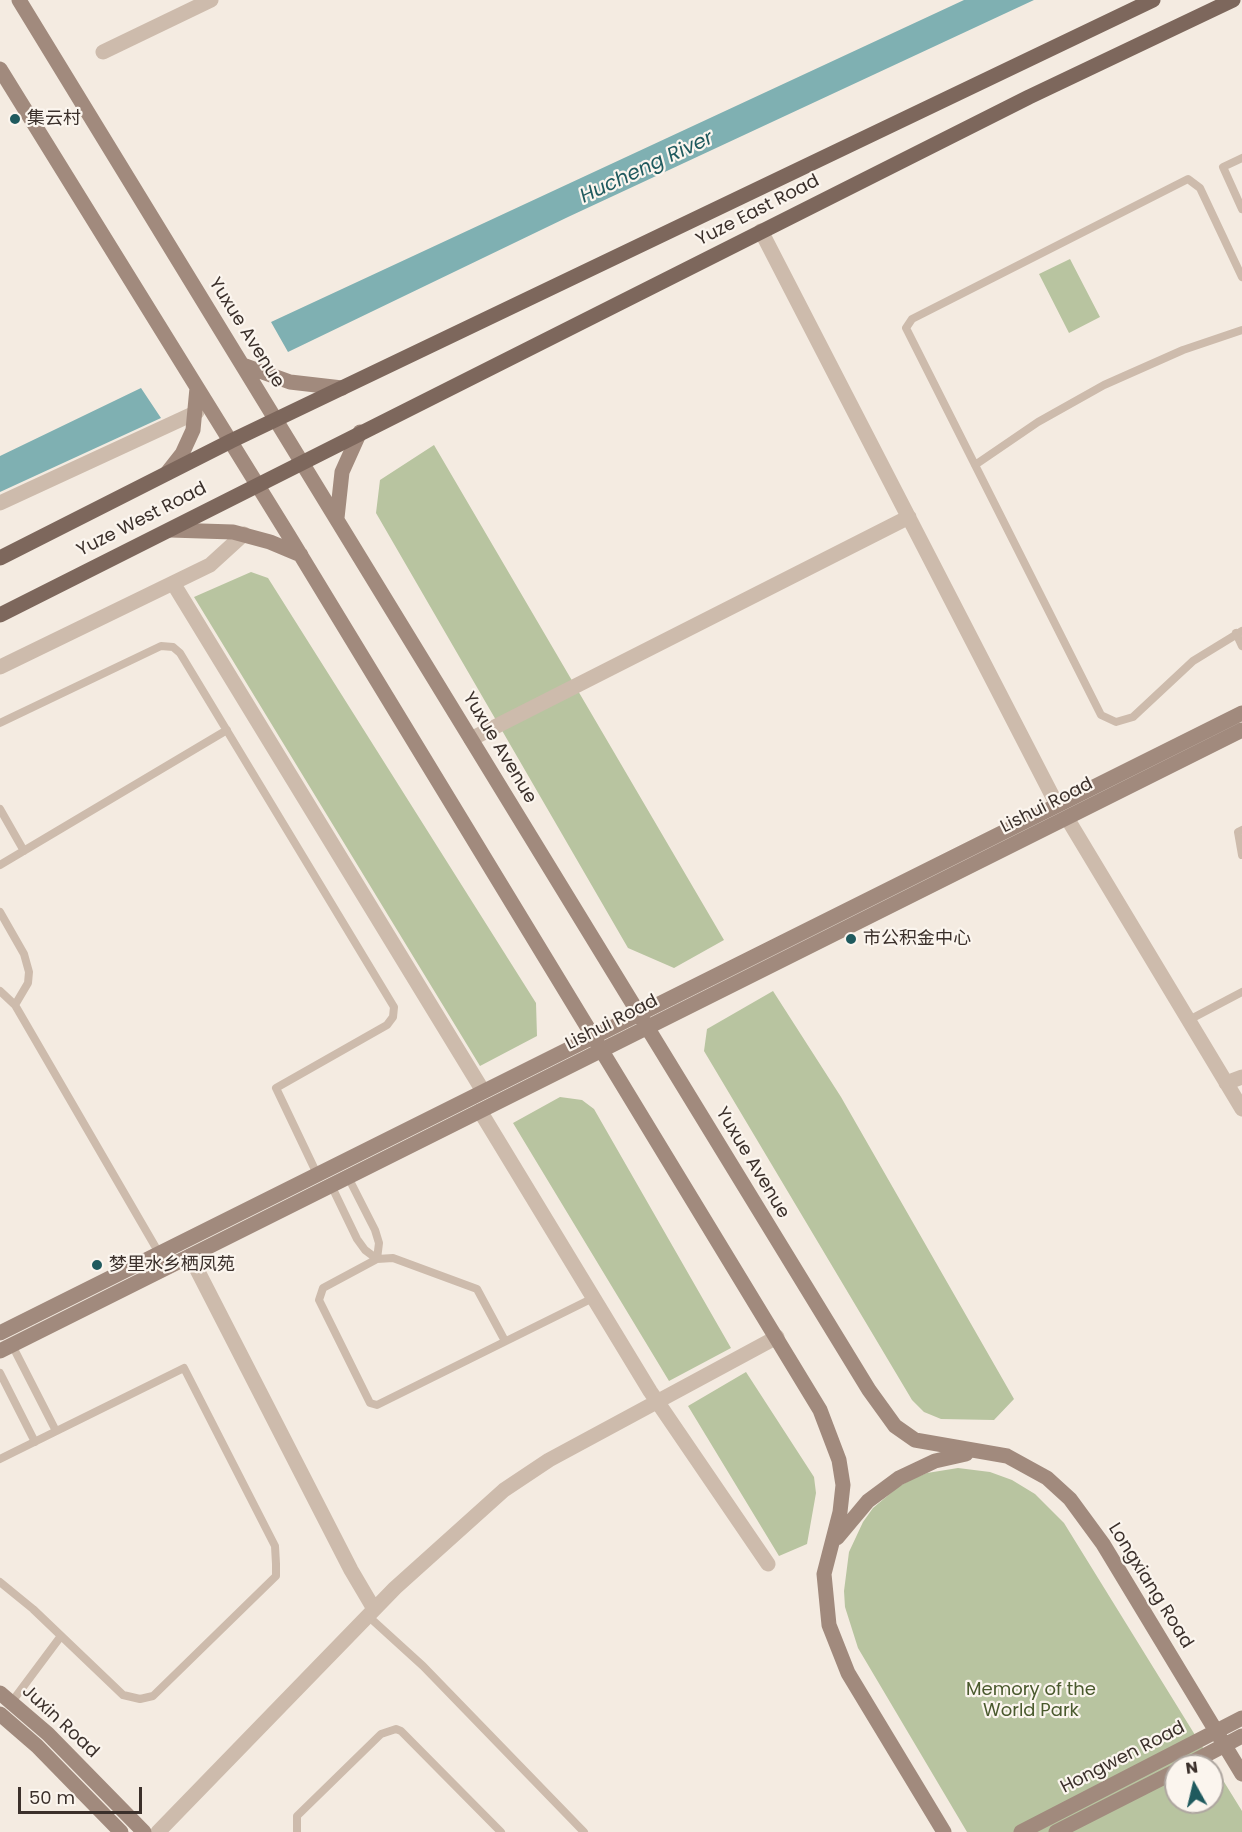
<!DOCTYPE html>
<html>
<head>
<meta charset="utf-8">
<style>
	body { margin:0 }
	#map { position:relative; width:1242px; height:1832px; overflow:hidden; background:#f4ebe1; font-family:Poppins,sans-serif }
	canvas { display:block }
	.north { position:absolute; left:1164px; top:1754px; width:60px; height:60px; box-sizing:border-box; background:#fbf5ee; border:2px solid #aea6a0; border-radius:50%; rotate:352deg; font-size:16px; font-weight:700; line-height:24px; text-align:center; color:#3b302b }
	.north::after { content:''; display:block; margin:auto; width:21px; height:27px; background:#1f5a5e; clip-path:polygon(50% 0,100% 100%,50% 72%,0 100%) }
	.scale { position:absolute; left:18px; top:1787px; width:124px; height:27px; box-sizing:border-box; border:3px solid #3b302b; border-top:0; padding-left:8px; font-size:18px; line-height:21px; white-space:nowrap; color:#3b302b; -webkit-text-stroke:4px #fbf5ee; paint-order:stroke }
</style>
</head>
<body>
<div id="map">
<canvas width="1242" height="1832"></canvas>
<div class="north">N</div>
<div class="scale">50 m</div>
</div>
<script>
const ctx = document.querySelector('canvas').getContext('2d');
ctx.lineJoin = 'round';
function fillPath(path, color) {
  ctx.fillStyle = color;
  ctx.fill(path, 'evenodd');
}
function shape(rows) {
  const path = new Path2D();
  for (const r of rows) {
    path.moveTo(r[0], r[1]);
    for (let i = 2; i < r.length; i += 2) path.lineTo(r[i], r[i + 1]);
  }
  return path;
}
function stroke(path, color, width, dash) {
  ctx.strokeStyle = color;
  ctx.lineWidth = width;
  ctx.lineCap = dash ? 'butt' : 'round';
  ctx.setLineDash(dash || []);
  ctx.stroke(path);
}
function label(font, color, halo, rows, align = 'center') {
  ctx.font = font + ' Poppins,"Noto Sans SC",sans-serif';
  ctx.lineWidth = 4.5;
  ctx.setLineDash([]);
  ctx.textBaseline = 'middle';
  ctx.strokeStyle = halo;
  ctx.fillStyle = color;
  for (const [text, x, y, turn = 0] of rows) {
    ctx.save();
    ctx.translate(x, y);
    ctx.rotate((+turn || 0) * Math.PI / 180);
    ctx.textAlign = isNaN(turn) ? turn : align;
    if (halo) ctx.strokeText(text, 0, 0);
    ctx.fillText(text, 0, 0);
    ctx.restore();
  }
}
fillPath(shape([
	[1070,259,1100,317,1069,333,1039,274],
	[434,445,724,940,674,968,628,948,376,513,380,480],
	[251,572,268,578,536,1003,537,1036,480,1066,194,597],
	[773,991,841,1097,1014,1399,994,1420,941,1419,924,1412,912,1400,704,1051,707,1029],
	[560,1097,582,1100,594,1109,731,1348,669,1381,513,1123],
	[746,1372,814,1477,816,1493,807,1544,779,1556,688,1406],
	[958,1468,990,1472,1012,1480,1035,1494,1064,1523,1242,1811,1242,1832,967,1832,858,1648,845,1607,844,1591,849,1552,863,1522,873,1508,898,1487,912,1479,927,1473],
	[1176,1766,1212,1766,1212,1802,1176,1802]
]), '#b8c4a0');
fillPath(shape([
	[964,0,1034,0,568,217,288,352,271,322],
	[141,388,161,418,0,492,0,456]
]), '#7fb0b2');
stroke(shape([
	[1242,158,1223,167,1242,209],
	[1242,277,1200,188,1188,179,912,319,906,328,1101,715,1116,722,1133,717,1193,661,1242,631],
	[975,465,1038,422,1104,385,1183,350,1242,330],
	[1236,633,1242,646],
	[0,723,161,646,173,647,180,653,394,1007,393,1017,387,1025,276,1088,317,1174],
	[0,809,24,851],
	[1242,830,1238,832,1242,855],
	[0,865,227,730],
	[0,912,24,954,29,972,28,983,15,1005],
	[0,991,15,1005,159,1253],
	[1187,1021,1242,992],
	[348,1177,375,1230,379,1243,377,1259],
	[331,1185,357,1239,365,1250,377,1259],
	[505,1341,477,1289,393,1258,377,1259,323,1288,319,1300,370,1403,377,1405,593,1298],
	[12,1345,56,1431],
	[0,1373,35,1442],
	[0,1459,184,1368,275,1546,276,1564,276,1576,153,1696,140,1699,123,1695,33,1609,0,1582],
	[368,1616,423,1666,584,1832],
	[11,1703,61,1636],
	[297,1832,297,1816,381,1734,396,1729,401,1731,501,1832]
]), '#cdbbac', 8);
stroke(shape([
	[103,52,211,0],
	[761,231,1057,805],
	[0,503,197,412],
	[173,583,483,1091],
	[0,667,210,565,244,534],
	[471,739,909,517],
	[1067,818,1242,1109],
	[1226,1083,1242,1077],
	[480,1111,650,1391,768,1564],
	[190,1256,351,1570,374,1609],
	[158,1832,395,1588,504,1490,549,1460,777,1337]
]), '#cdbbac', 15);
stroke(shape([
	[19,0,869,1390,895,1426,915,1440,1007,1456,1047,1478,1070,1499,1103,1544,1242,1774],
	[0,69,289,536,820,1410,839,1460,843,1485,840,1512,824,1574,829,1625,848,1673,944,1832],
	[243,365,290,382,342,388],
	[167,473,182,454,193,430,197,388],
	[337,518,342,472,360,432],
	[170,530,233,532,270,542,301,555],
	[0,1333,1242,713],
	[0,1351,1242,730],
	[837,1538,868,1501,899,1478,935,1461,966,1454],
	[0,1693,48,1734,144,1832],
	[0,1714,37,1746,121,1832],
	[1185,1766,1242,1736],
	[1021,1832,1242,1718],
	[1056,1832,1176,1771]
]), '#a18a7d', 15);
stroke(shape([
	[0,558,231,441,1153,0],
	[0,615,1029,97,1233,0]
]), '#7d675c', 15);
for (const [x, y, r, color] of [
	[15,119,6,"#1f5a5e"],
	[851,939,6,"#1f5a5e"],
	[97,1265,6,"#1f5a5e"]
]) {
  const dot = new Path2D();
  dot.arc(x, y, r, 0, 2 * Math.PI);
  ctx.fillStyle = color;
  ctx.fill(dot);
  stroke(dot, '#fbf5ee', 2);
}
label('18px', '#3b302b', '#fbf5ee', [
	["集云村",27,119],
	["市公积金中心",863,939],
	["梦里水乡栖凤苑",109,1265]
], 'left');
label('18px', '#3b302b', '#fbf5ee', [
	["Yuze East Road",758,211,-27],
	["Yuxue Avenue",246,333,58],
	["Yuze West Road",142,520,-27],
	["Yuxue Avenue",499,748,59],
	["Lishui Road",1047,806,-27],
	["Lishui Road",612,1023,-27],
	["Yuxue Avenue",752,1163,59],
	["Longxiang Road",1150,1586,58],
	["Juxin Road",60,1722,43],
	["Hongwen Road",1123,1758,-27]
]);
label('18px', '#4a5a2e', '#fbf5ee', [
	["Memory of the",1031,1690],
	["World Park",1031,1711]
]);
label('italic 20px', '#1f5a5e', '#fbf5ee', [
	["Hucheng River",647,168,-25]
]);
</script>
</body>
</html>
